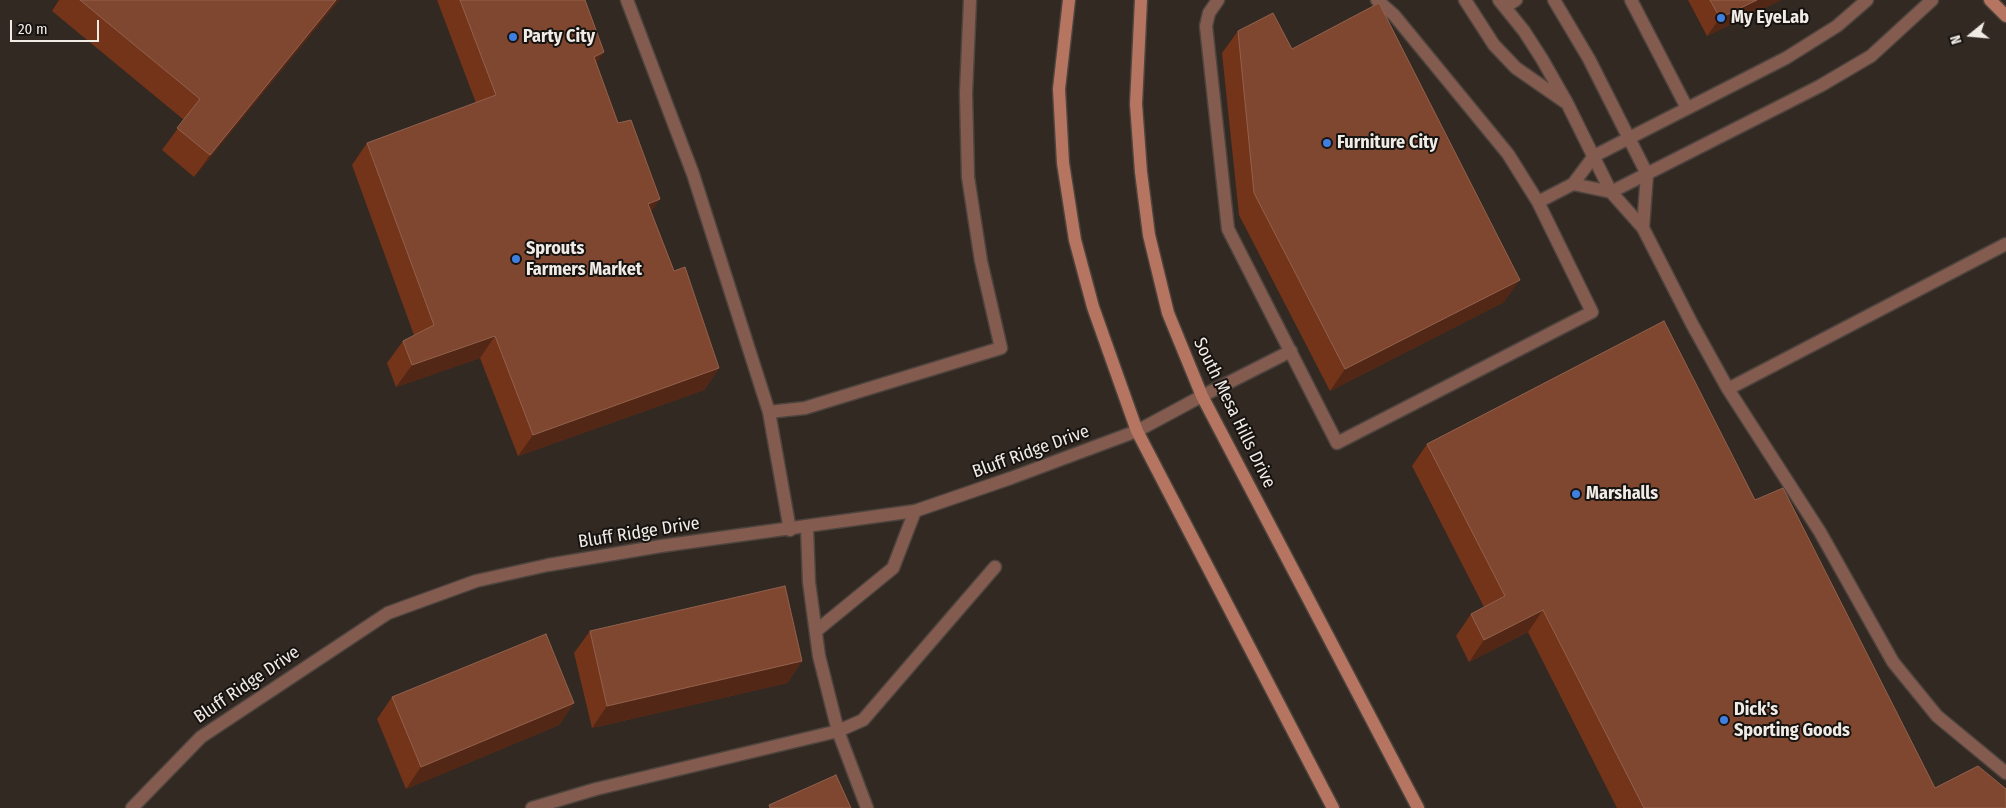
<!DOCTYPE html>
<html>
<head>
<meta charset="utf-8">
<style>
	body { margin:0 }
	#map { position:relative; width:2006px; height:808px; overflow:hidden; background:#332923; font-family:"Fira Sans Condensed",sans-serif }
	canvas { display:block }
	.north { position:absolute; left:1946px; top:10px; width:50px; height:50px; -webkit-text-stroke:4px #171310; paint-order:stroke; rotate:253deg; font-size:14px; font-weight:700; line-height:20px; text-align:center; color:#f1ebe6 }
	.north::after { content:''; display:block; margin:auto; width:18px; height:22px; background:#f1ebe6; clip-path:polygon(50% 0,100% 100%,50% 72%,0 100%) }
	.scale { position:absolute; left:10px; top:20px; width:89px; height:22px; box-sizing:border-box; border:2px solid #f1ebe6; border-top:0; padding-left:6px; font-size:15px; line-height:18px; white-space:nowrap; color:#f1ebe6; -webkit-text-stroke:4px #171310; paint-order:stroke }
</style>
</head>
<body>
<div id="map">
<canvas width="2006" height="808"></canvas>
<div class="north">N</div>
<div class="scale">20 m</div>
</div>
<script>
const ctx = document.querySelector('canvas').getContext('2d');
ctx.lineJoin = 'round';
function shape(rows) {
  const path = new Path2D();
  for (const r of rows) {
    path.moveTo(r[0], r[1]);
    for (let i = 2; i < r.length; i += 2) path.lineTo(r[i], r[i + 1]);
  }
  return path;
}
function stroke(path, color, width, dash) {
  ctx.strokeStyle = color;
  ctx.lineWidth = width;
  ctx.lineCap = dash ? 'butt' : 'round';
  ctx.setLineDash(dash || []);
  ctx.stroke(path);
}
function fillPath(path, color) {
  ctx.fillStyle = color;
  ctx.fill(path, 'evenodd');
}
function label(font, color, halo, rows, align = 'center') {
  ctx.font = font + ' "Fira Sans Condensed",sans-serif';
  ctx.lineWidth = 4;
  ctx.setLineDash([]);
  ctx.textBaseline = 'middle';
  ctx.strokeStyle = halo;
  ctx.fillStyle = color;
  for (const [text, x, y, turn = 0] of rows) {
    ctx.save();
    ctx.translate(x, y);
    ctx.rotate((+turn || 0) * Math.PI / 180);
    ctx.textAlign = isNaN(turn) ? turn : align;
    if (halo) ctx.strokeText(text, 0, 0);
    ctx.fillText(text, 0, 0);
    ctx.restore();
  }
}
const lane = shape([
	[627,0,693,174,769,412,790,530],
	[1218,0,1209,13,1206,26,1228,229,1337,443,1592,312,1538,202,1508,154,1394,15,1377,0],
	[1465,0,1494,45,1516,68,1565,102],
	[1499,0,1524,31,1542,59,1567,103,1611,192,1643,228,1692,324,1728,389,1820,532,1893,662,1937,716,2006,773],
	[1554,0,1589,59,1647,174,1643,228],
	[1631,0,1687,108],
	[1505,7,1516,0],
	[1573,184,1611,192,1820,86,1871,56,1932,0],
	[1538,202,1573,184,1594,156,1786,58,1837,26,1867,0],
	[1728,389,2006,244],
	[1202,396,1291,351],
	[769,412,805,408,1001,348,981,261,968,177,966,93,970,0],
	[807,528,809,582,819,656,838,731,867,808],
	[816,631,893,568,915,511],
	[532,808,596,789,838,731,863,720,995,567]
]);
const street = shape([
	[132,808,201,737,388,613,476,581,548,565,661,546,915,511,1011,478,1137,431,1202,396]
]);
const secondary = shape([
	[1069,0,1059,89,1063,163,1075,240,1093,307,1137,431,1333,808],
	[1141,0,1136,104,1141,172,1149,235,1168,313,1202,396,1418,808],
	[1990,0,2006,16]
]);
stroke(lane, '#4e443e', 15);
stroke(street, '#4e443e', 15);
stroke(secondary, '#4e443e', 15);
stroke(lane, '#845b4f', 12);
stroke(street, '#845b4f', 12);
stroke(secondary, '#b67561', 12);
fillPath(shape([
	[59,0,339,0,194,177,162,150,184,120,52,11],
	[437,0,585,0,596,63,618,123,660,199,651,211,674,271,719,368,704,390,518,456,480,358,396,387,387,363,403,341,414,335,352,165,367,143,476,103],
	[1688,0,1781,0,1707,36],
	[1238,31,1292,49,1504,302,1330,391,1239,215,1222,53],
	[1427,444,1755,500,1935,788,2006,808,1617,808,1528,632,1469,662,1456,636,1471,614,1484,607,1412,466],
	[590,631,802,661,787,683,592,728,574,653],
	[392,697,574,703,559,725,406,789,377,719]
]), '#73341a');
fillPath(shape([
	[336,0,339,0,194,177,210,155],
	[1757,0,1781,0,1707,36,1720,18],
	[604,52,589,74,594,57],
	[660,199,644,221,648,204],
	[1520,280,1504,302,1330,391,1345,369],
	[495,336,480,358,396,387,412,365],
	[719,368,704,390,518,456,533,435],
	[1543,610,1528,632,1469,662,1484,640],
	[802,661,787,683,592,728,607,706],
	[574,703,559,725,406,789,421,767]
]), '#532715');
const building = shape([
	[80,0,336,0,210,155,177,128,200,99,80,0],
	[460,0,585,0,604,52,594,57,618,123,631,120,660,199,648,204,674,271,685,267,719,368,533,435,495,336,412,365,403,341,434,325,367,143,496,95,460,0],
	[1710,0,1757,0,1720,18,1710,0],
	[1379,3,1520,280,1345,369,1254,193,1238,31,1273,13,1292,49,1379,3],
	[1664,321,1755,500,1783,488,1935,788,1978,766,2006,789,2006,808,1644,808,1543,610,1484,640,1471,614,1505,596,1427,444,1664,321],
	[785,586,802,661,607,706,590,631,785,586],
	[546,634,574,703,421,767,392,697,546,634],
	[836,775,851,808,770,808,769,805,836,775]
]);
fillPath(building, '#804730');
stroke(building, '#92614d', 1);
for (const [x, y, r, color] of [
	[1721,18,5,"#3f7fe0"],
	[513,37,5,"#3f7fe0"],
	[1327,143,5,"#3f7fe0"],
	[516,259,5,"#3f7fe0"],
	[1576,494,5,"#3f7fe0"],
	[1724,720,5,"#3f7fe0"]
]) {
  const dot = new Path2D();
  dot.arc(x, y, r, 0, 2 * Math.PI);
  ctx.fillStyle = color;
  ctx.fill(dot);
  stroke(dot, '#171310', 2);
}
label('bold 18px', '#f1ebe6', '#171310', [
	["My EyeLab",1731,18],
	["Party City",523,37],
	["Furniture City",1337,143],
	["Sprouts",526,249],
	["Farmers Market",526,270],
	["Marshalls",1586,494],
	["Dick's",1734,710],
	["Sporting Goods",1734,731]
], 'left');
label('18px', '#f1ebe6', '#171310', [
	["South Mesa Hills Drive",1234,413,64],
	["Bluff Ridge Drive",1031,452,-20],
	["Bluff Ridge Drive",639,533,-9],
	["Bluff Ridge Drive",247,685,-34]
]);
</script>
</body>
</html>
